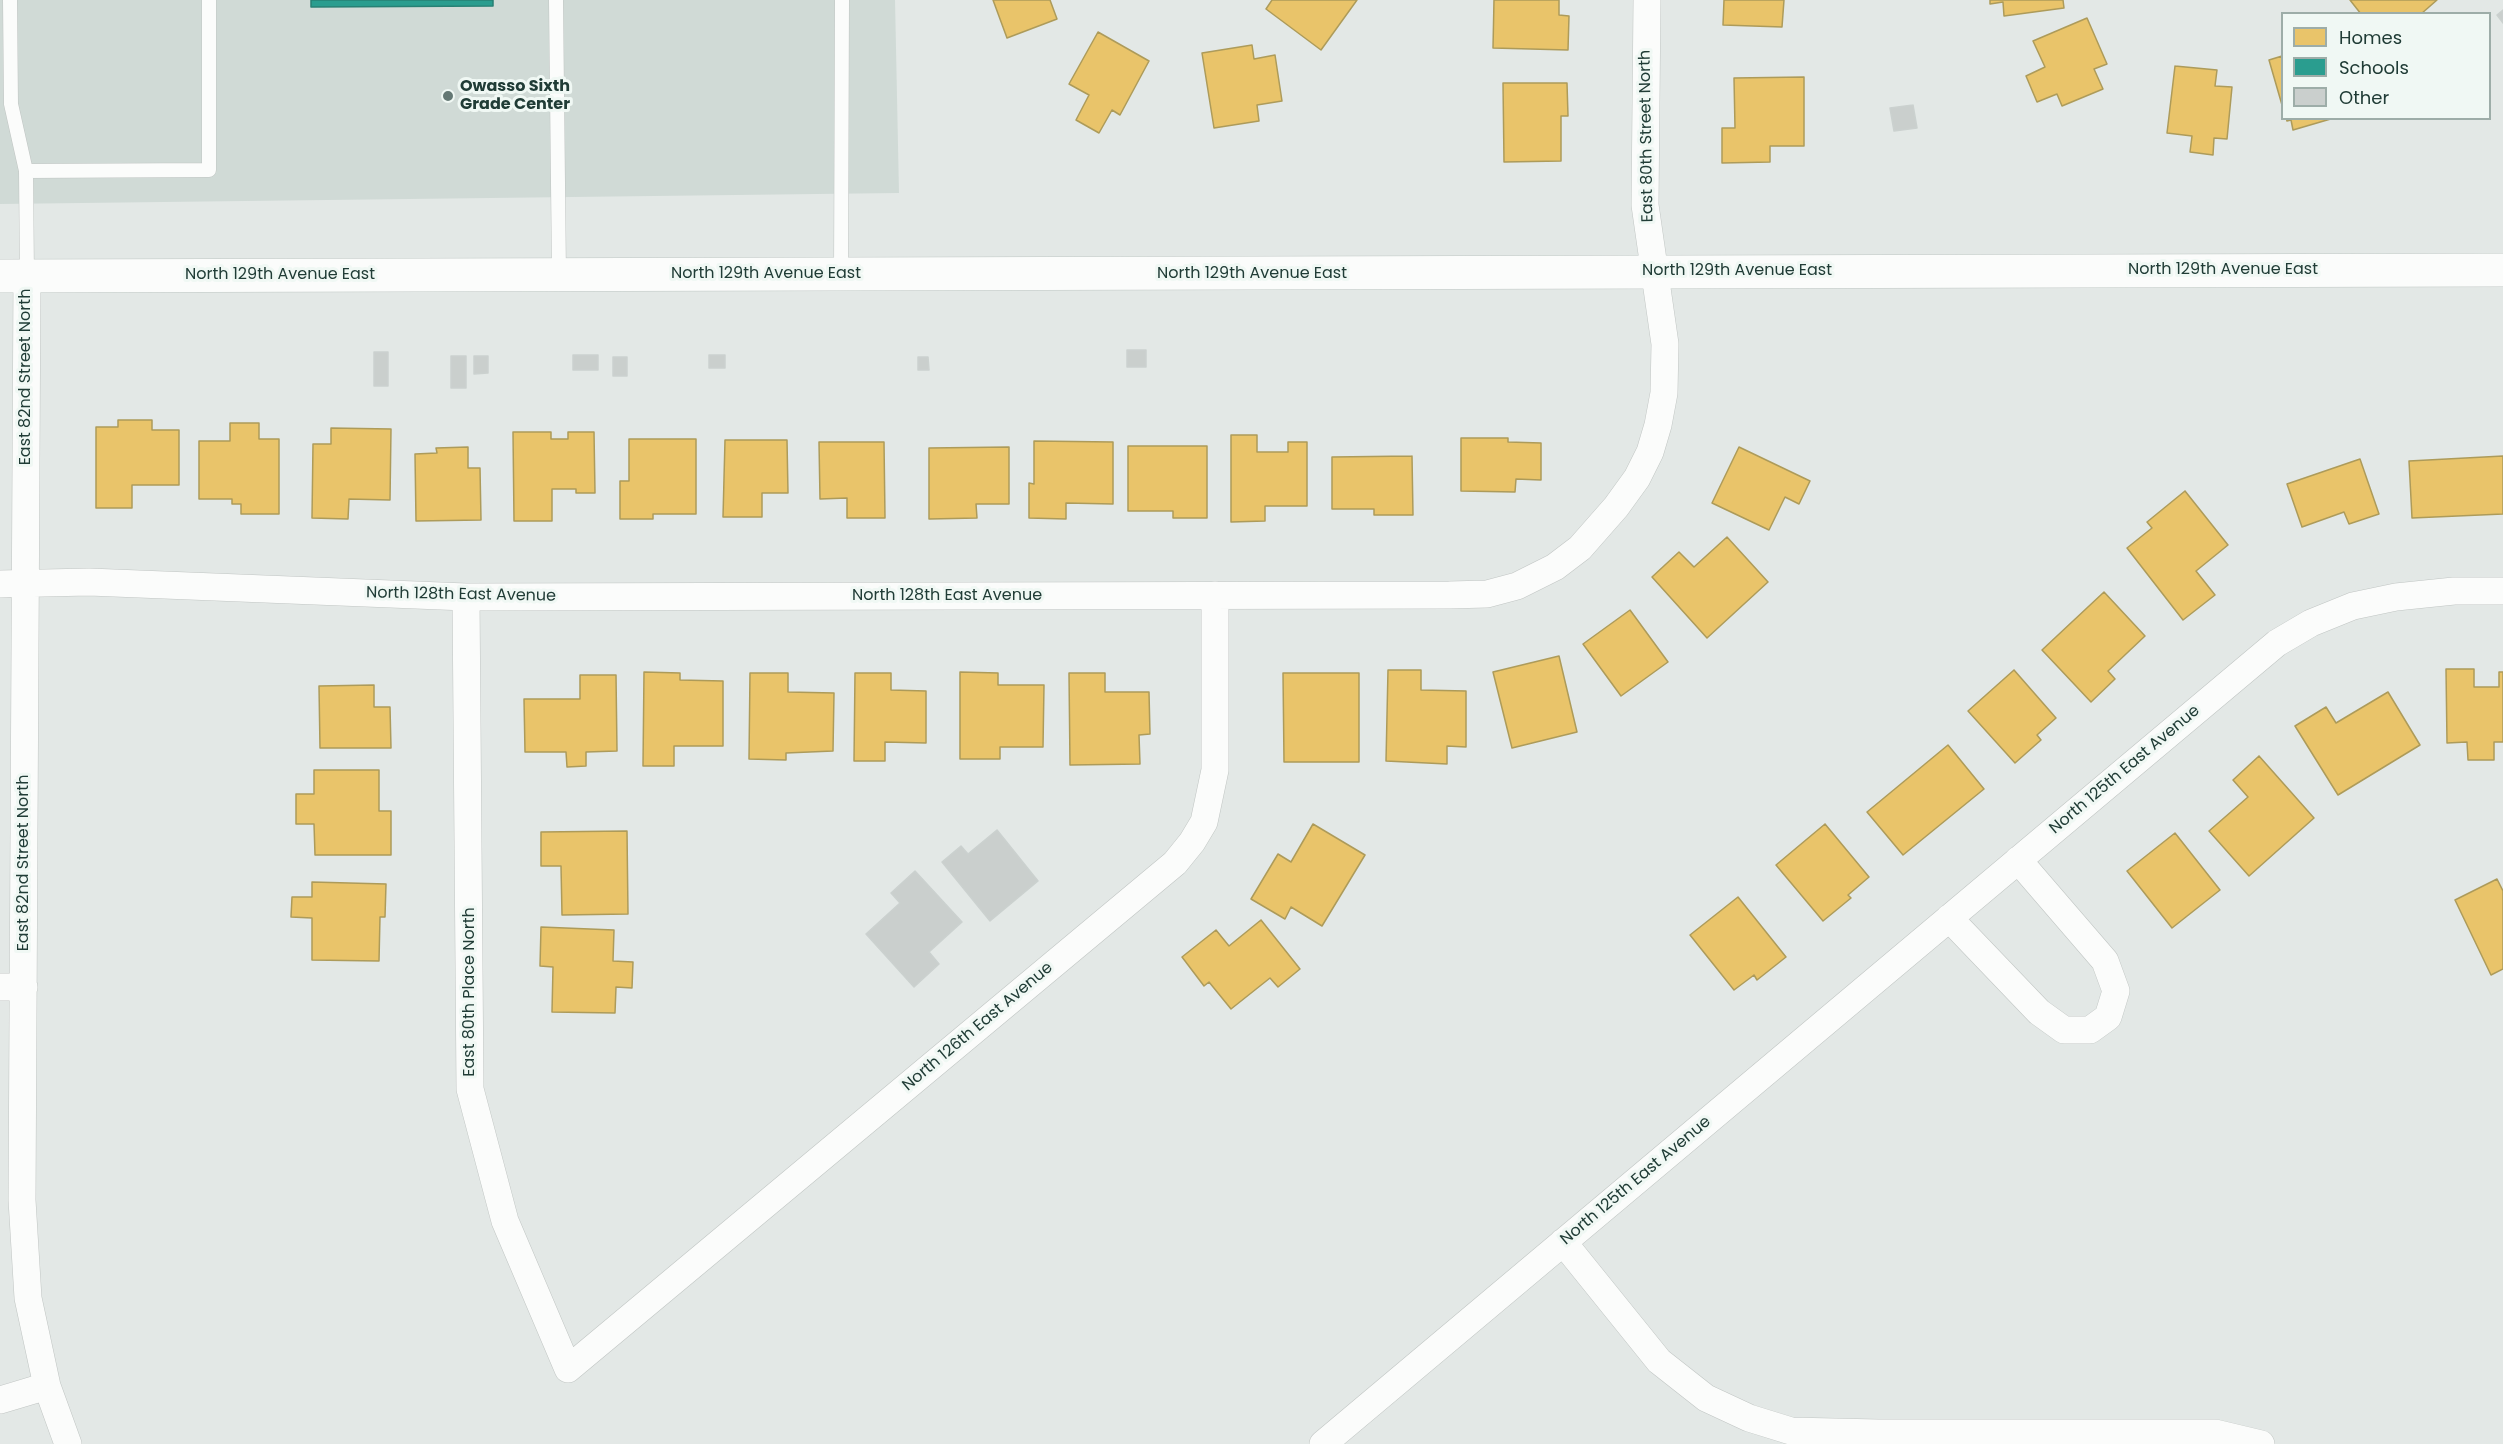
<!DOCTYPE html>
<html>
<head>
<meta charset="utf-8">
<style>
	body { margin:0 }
	#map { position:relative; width:2503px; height:1444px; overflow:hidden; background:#e3e8e6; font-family:Poppins,sans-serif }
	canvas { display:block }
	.legend { position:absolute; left:2281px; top:12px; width:210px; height:108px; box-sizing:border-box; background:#f0f8f4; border:2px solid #9dada8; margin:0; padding:8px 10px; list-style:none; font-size:18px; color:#203c36 }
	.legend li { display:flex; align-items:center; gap:12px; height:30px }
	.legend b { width:30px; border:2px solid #9dada8 }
</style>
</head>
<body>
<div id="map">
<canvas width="2503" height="1444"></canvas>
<ul class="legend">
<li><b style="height:16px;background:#e9c46a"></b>Homes</li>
<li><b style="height:16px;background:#2a9d8f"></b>Schools</li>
<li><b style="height:16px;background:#cacfcd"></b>Other</li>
</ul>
</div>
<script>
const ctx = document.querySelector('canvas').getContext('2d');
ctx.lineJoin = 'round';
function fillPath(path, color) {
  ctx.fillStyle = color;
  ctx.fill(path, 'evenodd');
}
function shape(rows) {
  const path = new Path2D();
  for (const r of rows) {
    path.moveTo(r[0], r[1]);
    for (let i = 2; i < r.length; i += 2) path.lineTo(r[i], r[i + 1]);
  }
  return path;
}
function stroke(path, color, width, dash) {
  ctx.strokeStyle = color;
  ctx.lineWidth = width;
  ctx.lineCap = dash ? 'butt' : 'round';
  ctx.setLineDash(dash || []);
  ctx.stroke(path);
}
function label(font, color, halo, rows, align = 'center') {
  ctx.font = font + ' Poppins,sans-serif';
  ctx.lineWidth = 6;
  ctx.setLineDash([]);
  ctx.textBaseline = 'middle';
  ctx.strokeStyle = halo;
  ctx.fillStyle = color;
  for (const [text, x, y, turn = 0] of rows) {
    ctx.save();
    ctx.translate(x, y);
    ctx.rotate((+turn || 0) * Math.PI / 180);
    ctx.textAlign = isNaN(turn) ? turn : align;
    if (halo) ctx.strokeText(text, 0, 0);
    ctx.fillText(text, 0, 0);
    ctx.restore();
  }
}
fillPath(shape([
	[0,0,895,0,899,193,0,204]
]), '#d0dad6');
const homes = shape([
	[993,0,1050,0,1057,19,1007,38,993,0],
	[1272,0,1357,0,1321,50,1266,9,1272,0],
	[1494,0,1559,0,1559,15,1569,16,1568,50,1493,48,1494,0],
	[1724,0,1784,0,1782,27,1723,25,1724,0],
	[1990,0,2063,0,2064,8,2004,16,2003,2,1990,4,1990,0],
	[2350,0,2437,0,2421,14,2361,14,2350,0],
	[2087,18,2107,64,2094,69,2103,89,2062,106,2057,94,2037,102,2026,76,2045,67,2033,41,2087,18],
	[1098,32,1149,61,1120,115,1112,110,1099,133,1076,120,1089,95,1069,84,1098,32],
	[1252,45,1254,59,1275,55,1282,101,1257,105,1259,121,1214,128,1202,53,1252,45],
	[2282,56,2282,105,2269,60,2282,56],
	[2175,66,2217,70,2215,86,2232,87,2227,139,2214,138,2213,155,2190,152,2192,136,2167,133,2175,66],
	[1804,77,1804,146,1770,146,1770,162,1722,163,1722,128,1735,128,1734,78,1804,77],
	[1503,83,1567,83,1568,116,1561,116,1561,161,1504,162,1503,83],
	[2286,118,2334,118,2293,130,2291,120,2287,121,2286,118],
	[118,420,152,420,152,430,179,430,179,485,132,485,132,508,96,508,96,427,118,427,118,420],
	[230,423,259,423,259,439,279,439,279,514,241,514,241,504,232,504,232,499,199,499,199,441,230,441,230,423],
	[331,428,391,429,390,500,349,499,348,519,312,518,313,444,331,444,331,428],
	[513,432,551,432,551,439,568,439,568,432,594,432,595,493,576,493,576,489,552,489,552,521,514,521,513,432],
	[1231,435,1257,435,1257,452,1288,452,1288,442,1307,442,1307,506,1265,506,1265,521,1231,522,1231,435],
	[1461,438,1508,438,1508,442,1541,443,1541,480,1516,479,1515,492,1461,491,1461,438],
	[629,439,696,439,696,514,653,514,653,519,620,519,620,481,629,481,629,439],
	[725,440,787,440,788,493,762,493,762,517,723,517,725,440],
	[1034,441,1113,442,1113,504,1066,503,1066,519,1029,518,1029,483,1034,484,1034,441],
	[819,442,884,442,885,518,847,518,847,498,820,499,819,442],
	[1128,446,1207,446,1207,518,1173,518,1173,511,1128,511,1128,446],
	[468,447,468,468,480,468,481,520,416,521,415,454,437,453,436,448,468,447],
	[1009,447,1009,504,976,504,977,518,929,519,929,448,1009,447],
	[1739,447,1810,481,1799,504,1785,497,1769,530,1712,503,1739,447],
	[1412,456,1413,515,1374,515,1374,509,1332,509,1332,457,1412,456],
	[2503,456,2503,514,2412,518,2409,461,2503,456],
	[2360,459,2379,514,2349,524,2344,512,2302,527,2287,484,2360,459],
	[2185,491,2228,545,2196,571,2215,595,2183,620,2127,548,2152,528,2147,522,2185,491],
	[1727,537,1768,582,1707,638,1652,577,1679,552,1694,567,1727,537],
	[2104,592,2145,636,2108,671,2115,679,2091,702,2042,650,2104,592],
	[1630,610,1668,662,1621,696,1583,644,1630,610],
	[1559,656,1577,732,1512,748,1493,672,1559,656],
	[2446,669,2474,669,2474,687,2499,687,2499,672,2503,672,2503,742,2494,742,2494,760,2468,760,2467,742,2447,743,2446,669],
	[1388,670,1421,670,1421,690,1466,691,1466,747,1447,746,1447,764,1386,761,1388,670],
	[2014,670,2056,718,2037,735,2041,740,2015,763,1968,711,2014,670],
	[644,672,680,673,680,680,723,681,723,746,674,746,674,766,643,766,644,672],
	[960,672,998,673,998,685,1044,685,1043,747,1000,747,1000,759,960,759,960,672],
	[750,673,788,673,788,692,834,693,833,751,786,753,786,760,749,759,750,673],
	[855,673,891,673,891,690,926,691,926,743,885,742,885,761,854,761,855,673],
	[1069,673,1105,673,1105,692,1149,692,1150,734,1139,735,1140,764,1070,765,1069,673],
	[1283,673,1359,673,1359,762,1284,762,1283,673],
	[580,675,616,675,617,751,586,752,586,766,567,767,566,752,525,752,524,699,580,699,580,675],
	[374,685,374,707,390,707,391,748,320,748,319,686,374,685],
	[2388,692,2420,745,2338,795,2295,726,2326,707,2336,723,2388,692],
	[1948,745,1984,789,1903,855,1867,812,1948,745],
	[2259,756,2314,818,2249,876,2209,831,2248,797,2233,780,2259,756],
	[314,770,379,770,379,811,391,811,391,855,315,855,314,824,296,824,296,794,314,794,314,770],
	[1313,824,1365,855,1322,926,1291,907,1285,919,1251,899,1278,854,1291,862,1313,824],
	[1825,824,1869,877,1848,895,1851,898,1823,921,1776,865,1825,824],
	[627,831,628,914,562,915,561,866,541,866,541,832,627,831],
	[2175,833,2220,890,2172,928,2127,871,2175,833],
	[2497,879,2503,891,2503,969,2491,975,2455,900,2497,879],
	[312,882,386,884,385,917,380,917,379,961,312,960,312,918,291,917,292,897,312,897,312,882],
	[1738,897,1786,957,1757,980,1754,975,1734,990,1690,935,1738,897],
	[1261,920,1300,969,1278,987,1270,978,1231,1009,1209,982,1204,986,1182,957,1216,930,1229,946,1261,920],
	[541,927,614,930,613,961,633,962,632,988,616,987,615,1013,552,1012,553,967,540,966,541,927]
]);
fillPath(homes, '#e9c46a');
stroke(homes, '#ad9b5a', 1.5);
const schools = shape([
	[311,0,493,0,493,6,311,7,311,0]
]);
fillPath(schools, '#2a9d8f');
stroke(schools, '#278074', 1.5);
const building = shape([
	[2503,10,2503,23,2497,15,2503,10],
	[1913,105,1917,128,1894,131,1890,108,1913,105],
	[1127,350,1146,350,1146,367,1127,367,1127,350],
	[374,352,388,352,388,386,374,386,374,352],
	[573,355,598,355,598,370,573,370,573,355],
	[709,355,725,355,725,368,709,368,709,355],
	[451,356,466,356,466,388,451,388,451,356],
	[474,356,488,356,488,373,474,374,474,356],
	[613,357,627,357,627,376,613,376,613,357],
	[918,357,928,357,929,370,918,370,918,357],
	[997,830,1038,881,990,921,942,862,961,846,968,854,997,830],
	[915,871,962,922,929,952,939,964,914,987,866,934,900,903,891,893,915,871]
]);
fillPath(building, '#cacfcd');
stroke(building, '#cbd1cf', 1.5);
const service = shape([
	[10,0,11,104,26,171,27,276],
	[556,0,559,274],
	[26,171,209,170,209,0],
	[841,275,842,0]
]);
const minor = shape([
	[27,276,22,1200,28,1298,47,1386,68,1444],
	[0,584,89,582,466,597,1449,595,1487,594,1517,586,1555,567,1580,548,1616,507,1637,478,1650,452,1658,425,1664,393,1665,344,1645,205,1647,0],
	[466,597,470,1089,505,1221,568,1369,1175,863,1192,842,1204,822,1215,770,1215,595],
	[1949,918,2039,1012,2064,1030,2090,1030,2108,1017,2116,991,2105,961,2018,860],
	[0,987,24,987],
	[1563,1242,1659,1361,1706,1398,1749,1418,1791,1431,1878,1433,2215,1433,2261,1444],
	[0,1400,47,1386],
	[1323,1444,2277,643,2311,623,2353,606,2396,597,2454,591,2503,591]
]);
const secondary = shape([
	[0,276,2503,270]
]);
stroke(service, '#c0c5c3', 15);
stroke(minor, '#c0c5c3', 28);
stroke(secondary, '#bec6c3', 34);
stroke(service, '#fbfcfb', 14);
stroke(minor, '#fbfcfb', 27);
stroke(secondary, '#fbfcfb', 33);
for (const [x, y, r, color] of [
	[448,96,6,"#647874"]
]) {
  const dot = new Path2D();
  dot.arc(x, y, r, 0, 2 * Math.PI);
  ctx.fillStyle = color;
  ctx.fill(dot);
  stroke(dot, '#f0f8f4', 2);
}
label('bold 16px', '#203c36', '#f0f8f4', [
	["Owasso Sixth",460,87],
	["Grade Center",460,105]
], 'left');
label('16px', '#203c36', '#f0f8f4', [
	["East 80th Street North",1647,136,-91],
	["North 129th Avenue East",2223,270],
	["North 129th Avenue East",1737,271],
	["North 129th Avenue East",766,274],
	["North 129th Avenue East",1252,274],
	["North 129th Avenue East",280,275],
	["East 82nd Street North",26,377,-90],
	["North 128th East Avenue",461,595,1],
	["North 128th East Avenue",947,596],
	["North 125th East Avenue",2125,770,-40],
	["East 82nd Street North",24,863,-90],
	["East 80th Place North",470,992,-90],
	["North 126th East Avenue",978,1027,-40],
	["North 125th East Avenue",1636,1181,-40]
]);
</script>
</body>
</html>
